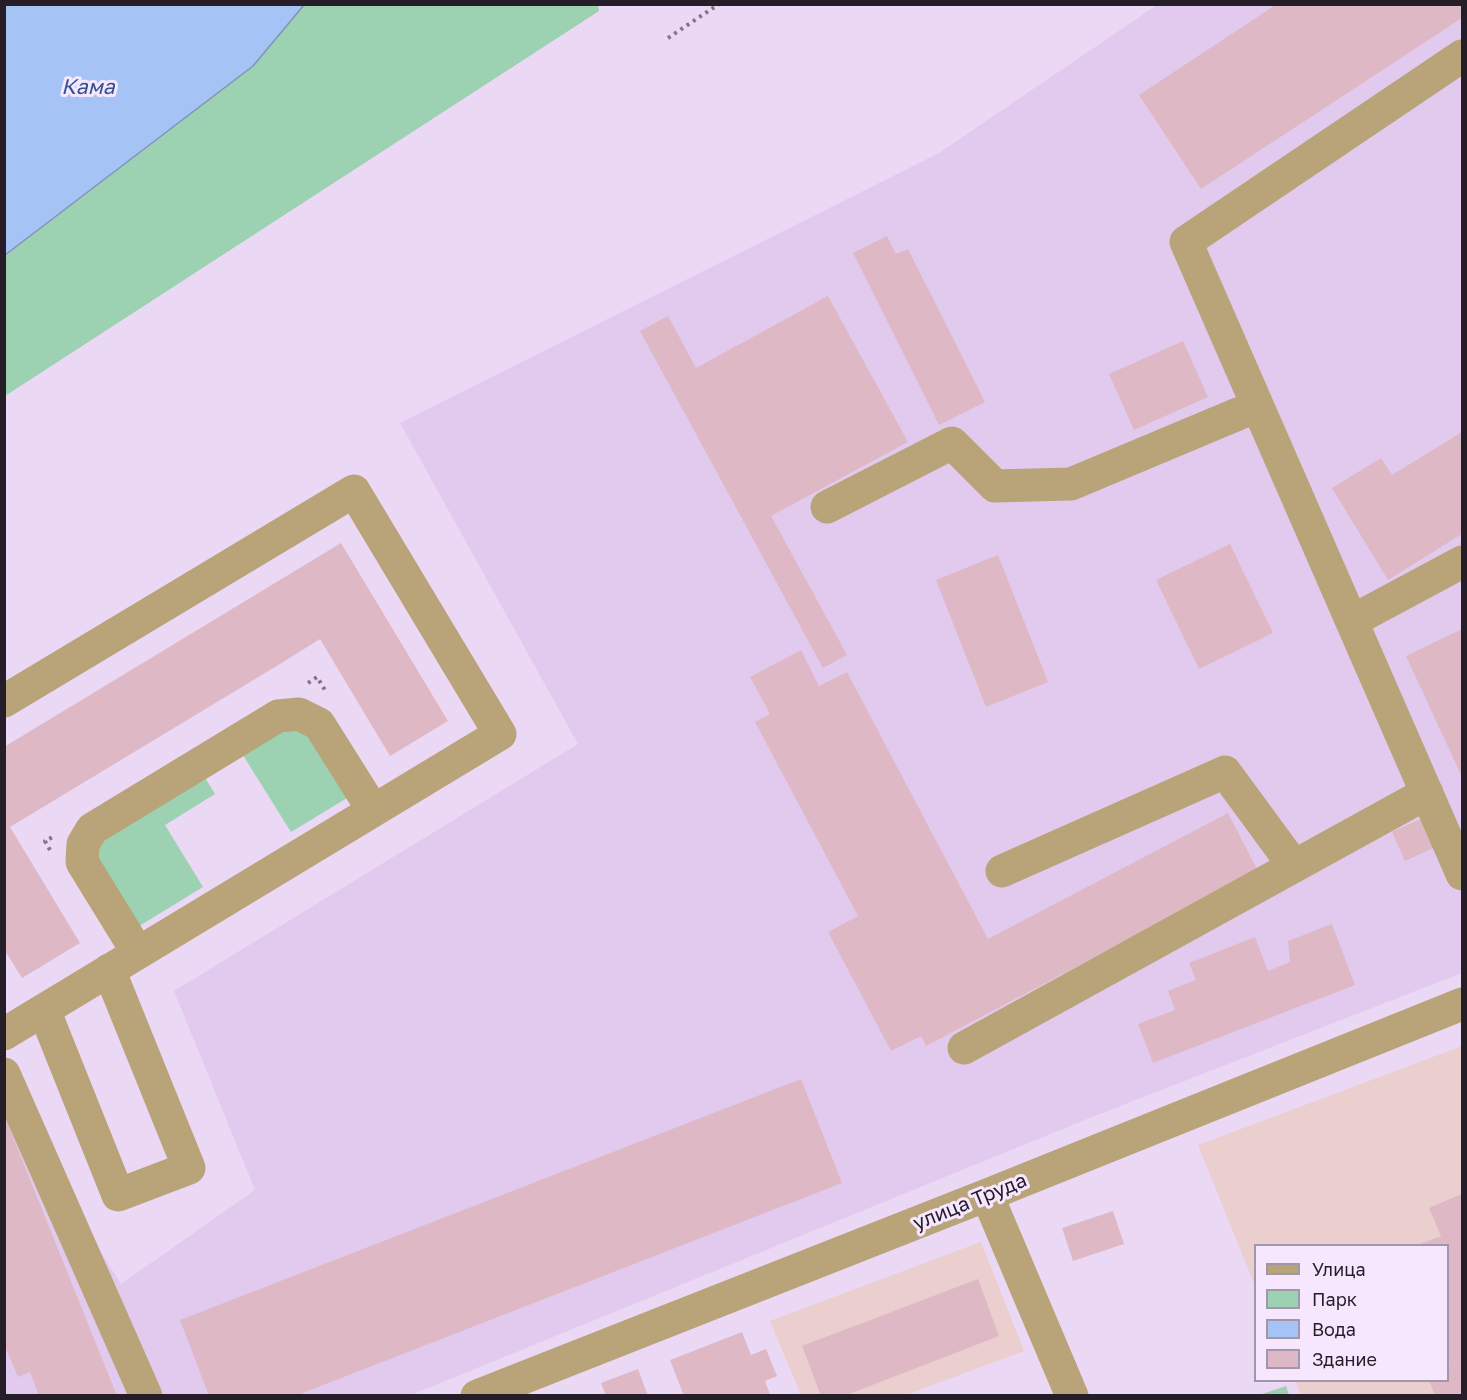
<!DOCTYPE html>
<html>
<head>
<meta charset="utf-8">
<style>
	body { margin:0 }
	#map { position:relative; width:1467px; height:1400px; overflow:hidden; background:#ebd8f5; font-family:"Golos Text",sans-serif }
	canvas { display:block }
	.frame { position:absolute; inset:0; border:6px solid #251e28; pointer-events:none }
	.legend { position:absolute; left:1254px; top:1244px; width:195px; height:138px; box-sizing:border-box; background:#f6e7ff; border:2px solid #a297a9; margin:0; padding:8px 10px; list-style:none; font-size:18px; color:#251e28 }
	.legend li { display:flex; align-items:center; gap:12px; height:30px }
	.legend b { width:30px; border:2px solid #a297a9 }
</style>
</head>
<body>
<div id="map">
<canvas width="1467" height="1400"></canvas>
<div class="frame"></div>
<ul class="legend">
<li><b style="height:8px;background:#b9a379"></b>Улица</li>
<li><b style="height:16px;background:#9cd1b2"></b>Парк</li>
<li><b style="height:16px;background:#a6c3f6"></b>Вода</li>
<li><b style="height:16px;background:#deb9c5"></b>Здание</li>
</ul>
</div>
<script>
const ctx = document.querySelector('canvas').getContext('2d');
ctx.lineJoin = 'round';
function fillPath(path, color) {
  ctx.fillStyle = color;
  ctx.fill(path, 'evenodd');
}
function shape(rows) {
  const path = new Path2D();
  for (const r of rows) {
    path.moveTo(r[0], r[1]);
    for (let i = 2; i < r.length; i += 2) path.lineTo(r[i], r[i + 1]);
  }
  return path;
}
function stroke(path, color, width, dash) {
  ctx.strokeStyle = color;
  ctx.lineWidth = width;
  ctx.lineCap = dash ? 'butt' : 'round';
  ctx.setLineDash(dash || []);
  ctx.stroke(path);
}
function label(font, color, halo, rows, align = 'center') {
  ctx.font = font + ' "Golos Text",sans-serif';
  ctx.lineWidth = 6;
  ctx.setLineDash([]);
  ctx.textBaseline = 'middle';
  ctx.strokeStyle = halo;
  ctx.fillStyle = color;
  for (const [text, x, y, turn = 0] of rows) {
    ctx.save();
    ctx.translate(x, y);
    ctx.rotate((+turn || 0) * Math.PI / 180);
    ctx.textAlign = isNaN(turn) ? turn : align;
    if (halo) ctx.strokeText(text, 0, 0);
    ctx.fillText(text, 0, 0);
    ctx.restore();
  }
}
fillPath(shape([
	[1462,1046,1462,1395,1301,1395,1295,1381,1448,1380,1448,1246,1256,1246,1255,1286,1198,1145],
	[981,1242,1024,1351,906,1395,801,1395,770,1321]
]), '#eacfce');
fillPath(shape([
	[1157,5,1462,5,1462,973,1092,1117,411,1395,5,1395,4,1097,121,1284,255,1190,174,991,578,744,400,423,939,153]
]), '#e1caee');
fillPath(shape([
	[304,5,598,5,599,11,5,396,5,255,253,66],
	[298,720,352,795,291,832,241,752],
	[204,776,215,794,165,825,203,887,136,928,86,848],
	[1286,1386,1289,1395,1259,1395]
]), '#9cd1b2');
const water = shape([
	[5,4,304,4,304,5,253,66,5,255,5,4]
]);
fillPath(water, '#a6c3f6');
stroke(water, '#7f92b8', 1.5);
fillPath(shape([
	[1277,4,1462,4,1462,18,1201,189,1139,95],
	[887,236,896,254,908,249,985,402,939,425,853,253],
	[828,296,908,442,771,516,847,655,823,668,640,331,668,316,696,368],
	[1183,341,1208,397,1134,430,1109,374],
	[1462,432,1462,534,1388,580,1332,488,1381,458,1392,475],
	[341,543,448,721,390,756,320,639,280,664,10,827,80,943,22,978,4,949,4,747],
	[1230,544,1273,633,1199,669,1156,580],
	[998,555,1048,682,986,707,936,580],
	[1462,629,1462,777,1406,656],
	[801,650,819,686,847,672,988,939,1228,813,1258,871,926,1046,921,1036,891,1051,828,932,858,916,755,722,770,714,750,677],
	[1427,816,1440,845,1405,861,1392,832],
	[1332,924,1355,985,1153,1063,1138,1024,1175,1010,1168,991,1196,980,1189,963,1255,937,1268,971,1290,962,1288,941],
	[801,1079,842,1183,295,1396,209,1396,180,1320],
	[5,1117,117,1396,39,1396,30,1372,18,1377,4,1344],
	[1462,1194,1462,1396,1435,1396,1429,1380,1448,1380,1448,1365,1450,1364,1448,1358,1448,1246,1417,1245,1441,1236,1429,1208],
	[1113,1211,1124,1244,1073,1261,1062,1228],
	[978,1279,999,1336,844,1396,821,1396,802,1346],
	[742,1332,751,1355,766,1349,777,1376,765,1381,770,1394,684,1396,670,1360],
	[638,1369,648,1396,606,1396,601,1383]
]), '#deb9c5');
stroke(shape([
	[668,38,719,4],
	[308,683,317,677,325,690],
	[50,850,45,841,53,837]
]), '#837689', 4, [3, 4.5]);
stroke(shape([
	[1462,56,1186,242,1462,874],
	[827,507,952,443,995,486,1071,484,1257,406],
	[1352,621,1462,562],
	[4,701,354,491,500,734,4,1034],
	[1002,871,1225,772,1294,866],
	[138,953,82,862,83,844,92,829,278,716,299,714,319,724,373,810],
	[44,1010,118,1195,189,1168,109,970],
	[964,1048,1427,793],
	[4,1074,146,1396],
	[987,1195,1072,1396],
	[477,1396,987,1195,1462,1004]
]), '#b9a379', 33);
label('20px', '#251e28', '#f6e7ff', [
	["улица Труда",970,1202,-22]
]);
label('italic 21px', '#325391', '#f6e7ff', [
	["Кама",88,87]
]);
</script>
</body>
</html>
